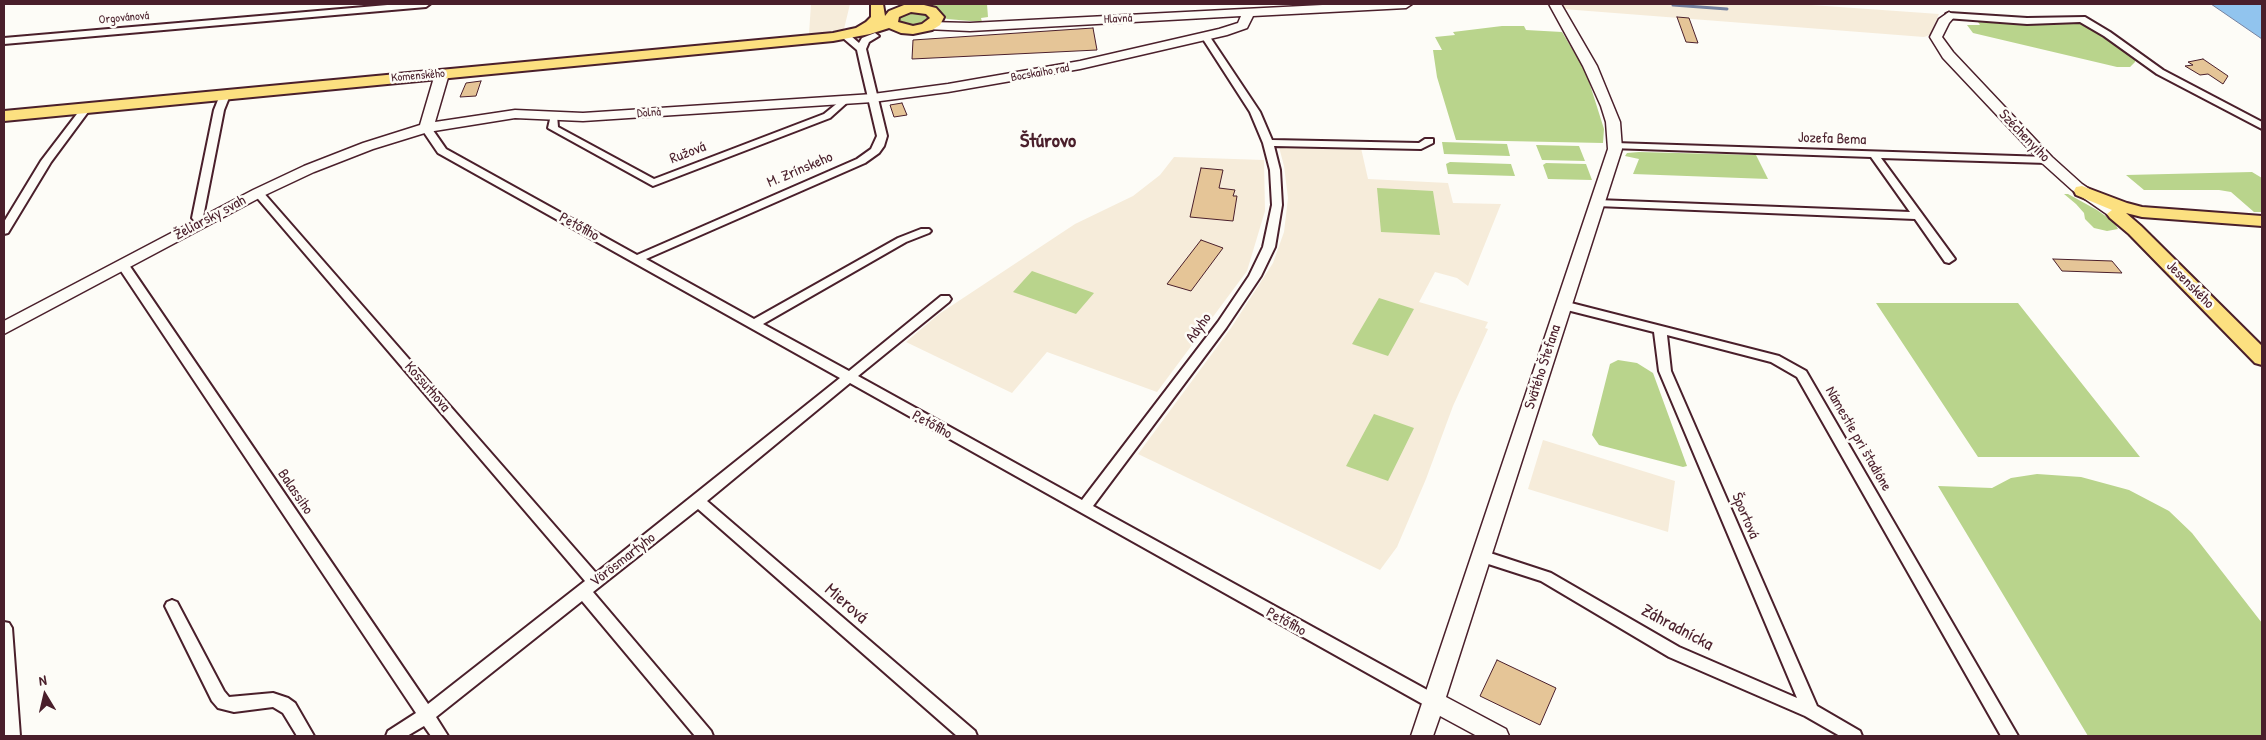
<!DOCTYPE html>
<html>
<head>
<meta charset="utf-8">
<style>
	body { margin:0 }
	#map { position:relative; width:2266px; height:740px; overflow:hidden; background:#fdfcf7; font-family:"Patrick Hand",sans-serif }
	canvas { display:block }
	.frame { position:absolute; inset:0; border:5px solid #4a1f2b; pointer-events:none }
	.north { position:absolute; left:20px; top:670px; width:50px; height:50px; -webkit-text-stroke:4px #fdfcf7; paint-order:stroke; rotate:351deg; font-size:14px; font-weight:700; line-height:20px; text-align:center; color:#4a1f2b }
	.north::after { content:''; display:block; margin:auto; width:18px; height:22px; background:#4a1f2b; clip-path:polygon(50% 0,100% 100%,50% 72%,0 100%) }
</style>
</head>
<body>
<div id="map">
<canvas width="2266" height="740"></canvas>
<div class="frame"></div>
<div class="north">N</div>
</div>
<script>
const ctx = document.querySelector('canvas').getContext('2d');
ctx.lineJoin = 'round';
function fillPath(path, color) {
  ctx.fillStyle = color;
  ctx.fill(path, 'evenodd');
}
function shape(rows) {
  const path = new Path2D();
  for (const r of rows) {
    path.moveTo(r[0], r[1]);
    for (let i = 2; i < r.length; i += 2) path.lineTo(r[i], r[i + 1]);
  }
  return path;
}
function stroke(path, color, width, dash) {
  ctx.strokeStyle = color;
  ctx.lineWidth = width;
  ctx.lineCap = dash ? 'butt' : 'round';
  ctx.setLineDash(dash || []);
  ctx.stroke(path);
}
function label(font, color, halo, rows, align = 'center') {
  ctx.font = font + ' "Patrick Hand",sans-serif';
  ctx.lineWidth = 5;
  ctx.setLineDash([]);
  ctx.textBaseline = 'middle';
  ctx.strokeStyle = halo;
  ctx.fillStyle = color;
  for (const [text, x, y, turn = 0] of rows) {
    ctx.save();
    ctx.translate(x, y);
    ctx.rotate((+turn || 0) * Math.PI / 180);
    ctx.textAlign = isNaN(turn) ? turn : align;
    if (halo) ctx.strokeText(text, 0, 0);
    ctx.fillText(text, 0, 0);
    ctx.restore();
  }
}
fillPath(shape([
	[811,4,850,4,844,29,809,34],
	[1560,4,1797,4,1939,14,1930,35,1924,37,1563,9],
	[1279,147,1361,148,1368,179,1448,183,1453,203,1501,204,1468,286,1457,278,1435,272,1419,302,1488,322,1485,328,1488,329,1453,406,1426,479,1397,547,1380,570,1138,454,1231,328,1273,263,1284,232,1288,198,1284,166],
	[1174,157,1264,160,1265,211,1247,271,1157,392,1047,352,1012,393,906,342,939,314,1075,224,1133,196,1160,175],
	[1543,440,1675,481,1668,532,1528,489]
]), '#f6ecda');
fillPath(shape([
	[931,4,987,4,988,17,981,18,982,22,947,19,939,14],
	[911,11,926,13,930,18,925,24,908,27,897,22,898,16],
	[1978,22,2029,25,2085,23,2090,24,2135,59,2135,62,2130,67,2117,67,1973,33,1967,25,1980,25],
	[1502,26,1524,26,1526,30,1562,32,1586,72,1604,129,1603,143,1456,140,1437,77,1433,50,1442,50,1435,37,1455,35,1453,32],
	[1442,142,1507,144,1510,156,1444,154],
	[1536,145,1579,146,1585,161,1542,160],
	[1639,152,1756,155,1768,179,1633,174,1639,159,1625,156,1627,153],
	[1450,162,1511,164,1515,176,1448,174,1446,164],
	[1546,163,1586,164,1592,180,1548,179,1543,165],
	[2252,172,2262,178,2262,212,2254,212,2231,192,2219,190,2144,190,2126,175],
	[1377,188,1433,191,1440,235,1381,232],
	[2064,194,2068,194,2097,210,2114,222,2118,229,2107,231,2094,228,2085,219,2084,213,2076,204],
	[1032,271,1094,293,1076,314,1013,292],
	[1379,298,1414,309,1388,356,1352,344],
	[1876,303,2018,303,2140,457,1978,457],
	[1618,360,1637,363,1653,373,1687,466,1683,467,1599,445,1592,435,1610,364],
	[1374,414,1414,428,1388,481,1346,466],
	[2037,474,2081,477,2129,490,2169,511,2192,533,2262,623,2262,736,2088,736,1938,486,1992,488,2011,478]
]), '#b9d48c');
const water = shape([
	[2211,4,2262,4,2262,39,2211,4]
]);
fillPath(water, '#91c4ee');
stroke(water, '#7582a0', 1);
stroke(shape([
	[1673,5,1727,9]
]), '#7582a0', 3);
const building = shape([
	[1677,17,1689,18,1698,43,1686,42,1677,17],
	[1093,28,1097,50,912,59,913,40,1093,28],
	[2203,59,2228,76,2223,84,2208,74,2200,75,2185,66,2193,65,2188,62,2203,59],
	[481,81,476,96,460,97,466,83,481,81],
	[902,103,907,115,894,117,890,105,902,103],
	[1201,168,1223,170,1219,188,1235,190,1233,196,1237,196,1233,221,1190,217,1201,168],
	[1201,240,1223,248,1191,291,1167,284,1201,240],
	[2053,259,2112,261,2122,273,2062,271,2053,259],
	[1497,660,1556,688,1540,725,1480,696,1497,660]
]);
fillPath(building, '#e5c597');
stroke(building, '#4a1f2b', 1);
const street = shape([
	[399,4,430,4,426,7,4,44,4,38,399,4],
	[1949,13,2027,18,2085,17,2110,32,2163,70,2262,122,2262,129,2157,74,2104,36,2080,22,2027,24,1946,18,1946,14,1949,13],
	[875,33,879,36,869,42,866,49,887,136,884,146,879,153,865,163,646,259,754,319,898,238,921,229,929,229,931,231,929,233,906,242,763,324,849,371,941,296,949,296,951,299,949,302,858,376,1082,500,1218,322,1249,276,1263,247,1272,205,1270,170,1263,143,1250,112,1201,36,1202,34,1208,34,1260,112,1272,140,1419,143,1425,139,1433,139,1433,143,1421,149,1274,146,1280,170,1282,205,1275,247,1261,276,1226,328,1093,506,1440,697,1442,702,1440,707,1434,709,1428,707,850,383,707,501,975,731,977,736,957,736,698,509,593,592,711,731,713,736,695,736,582,601,436,717,448,736,431,736,424,726,407,736,386,736,388,731,416,713,119,268,117,265,119,262,127,262,428,704,585,581,253,193,254,191,262,191,596,573,840,378,438,153,421,128,426,125,430,126,446,149,637,255,857,159,871,149,877,136,861,68,857,50,843,38,851,36,859,43,862,38,875,33],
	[225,92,230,95,224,110,203,217,207,223,202,226,198,225,192,218,214,110,220,95,225,92],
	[845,97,850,100,830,118,653,186,548,128,551,115,557,115,558,127,654,179,824,114,845,97],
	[86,105,91,108,51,162,8,233,4,234,4,222,41,161,83,106,86,105],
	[1615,143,2047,157,2052,160,2047,163,1881,158,1955,259,1949,263,1945,262,1915,219,1597,206,1592,203,1597,200,1910,212,1871,157,1611,148,1610,146,1615,143],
	[1563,301,1779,356,1806,371,2018,736,2001,736,1797,377,1771,362,1667,335,1671,371,1817,706,1860,731,1862,736,1840,736,1805,716,1669,657,1541,581,1476,560,1474,556,1476,552,1481,550,1551,573,1679,647,1797,698,1659,371,1654,332,1559,308,1557,305,1563,301],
	[172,600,177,602,224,691,229,697,273,693,288,698,295,703,314,736,297,736,283,713,273,707,234,712,218,708,212,701,165,606,167,602,172,600],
	[4,622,9,623,12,628,20,736,4,736,4,622]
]);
const secondary = shape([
	[1342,4,1412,4,1406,8,1253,16,1247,28,1227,35,1080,69,948,92,873,102,583,121,515,118,428,132,373,149,314,172,263,196,4,334,4,321,253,190,304,166,363,143,420,125,435,74,442,70,449,74,435,122,515,110,583,113,873,94,948,84,1080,61,1219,29,1238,23,1241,16,970,31,926,29,924,26,930,22,970,23,1342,4],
	[1549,4,1561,4,1597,66,1620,122,1622,149,1446,697,1506,729,1509,736,1477,736,1440,716,1433,736,1411,736,1608,149,1606,122,1601,106,1583,66,1549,4],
	[1949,12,1955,16,1949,23,1942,37,1953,52,2052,157,2082,184,2121,211,2124,214,2121,217,2111,217,2072,190,2042,163,1943,58,1930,37,1939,19,1949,12]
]);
const primary = shape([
	[871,4,883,4,885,16,889,11,904,5,920,4,936,8,944,17,940,25,932,30,913,34,901,33,889,28,870,34,833,41,4,121,4,111,833,33,856,28,866,22,871,17,871,4],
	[911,12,926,14,930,18,922,24,913,26,898,22,899,17,911,12],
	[2082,186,2127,203,2142,207,2262,216,2262,226,2142,217,2126,213,2141,226,2262,346,2262,365,2255,363,2129,234,2110,218,2107,214,2112,210,2076,195,2074,191,2076,187,2082,186]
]);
stroke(street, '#4a1f2b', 4);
stroke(secondary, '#4a1f2b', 3);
stroke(primary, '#4a1f2b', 4);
fillPath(street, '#fdfcf7');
fillPath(secondary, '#fdfcf7');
fillPath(primary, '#fce080');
label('12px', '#4a1f2b', '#fdfcf7', [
	["Orgovánová",124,18,-5],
	["Hlavná",1118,19,-3],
	["Bocskaiho rad",1040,73,-10],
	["Komenského",418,76,-5],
	["Dolná",649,113,-4]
]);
label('15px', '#4a1f2b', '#fdfcf7', [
	["Széchenyiho",2024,136,46],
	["Jozefa Bema",1832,139,2],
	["Ružová",688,153,-21],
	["M. Zrínskeho",800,170,-23],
	["Želiarsky svah",210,218,-28],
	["Petőfiho",579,227,29],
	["Jesenského",2190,285,45],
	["Adyho",1199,328,-54],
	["Svätého Štefana",1543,367,-72],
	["Kossuthova",427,387,49],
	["Petőfiho",932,425,29],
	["Námestie pri štadióne",1858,439,60],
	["Balassiho",295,492,56],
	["Športová",1745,516,67],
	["Vörösmartyho",623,560,-38],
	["Petőfiho",1286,622,29]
]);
label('18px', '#4a1f2b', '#fdfcf7', [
	["Mierová",846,604,41],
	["Záhradnícka",1677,628,28]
]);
label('bold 20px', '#4a1f2b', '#fdfcf7', [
	["Štúrovo",1048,142]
]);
</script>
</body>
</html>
